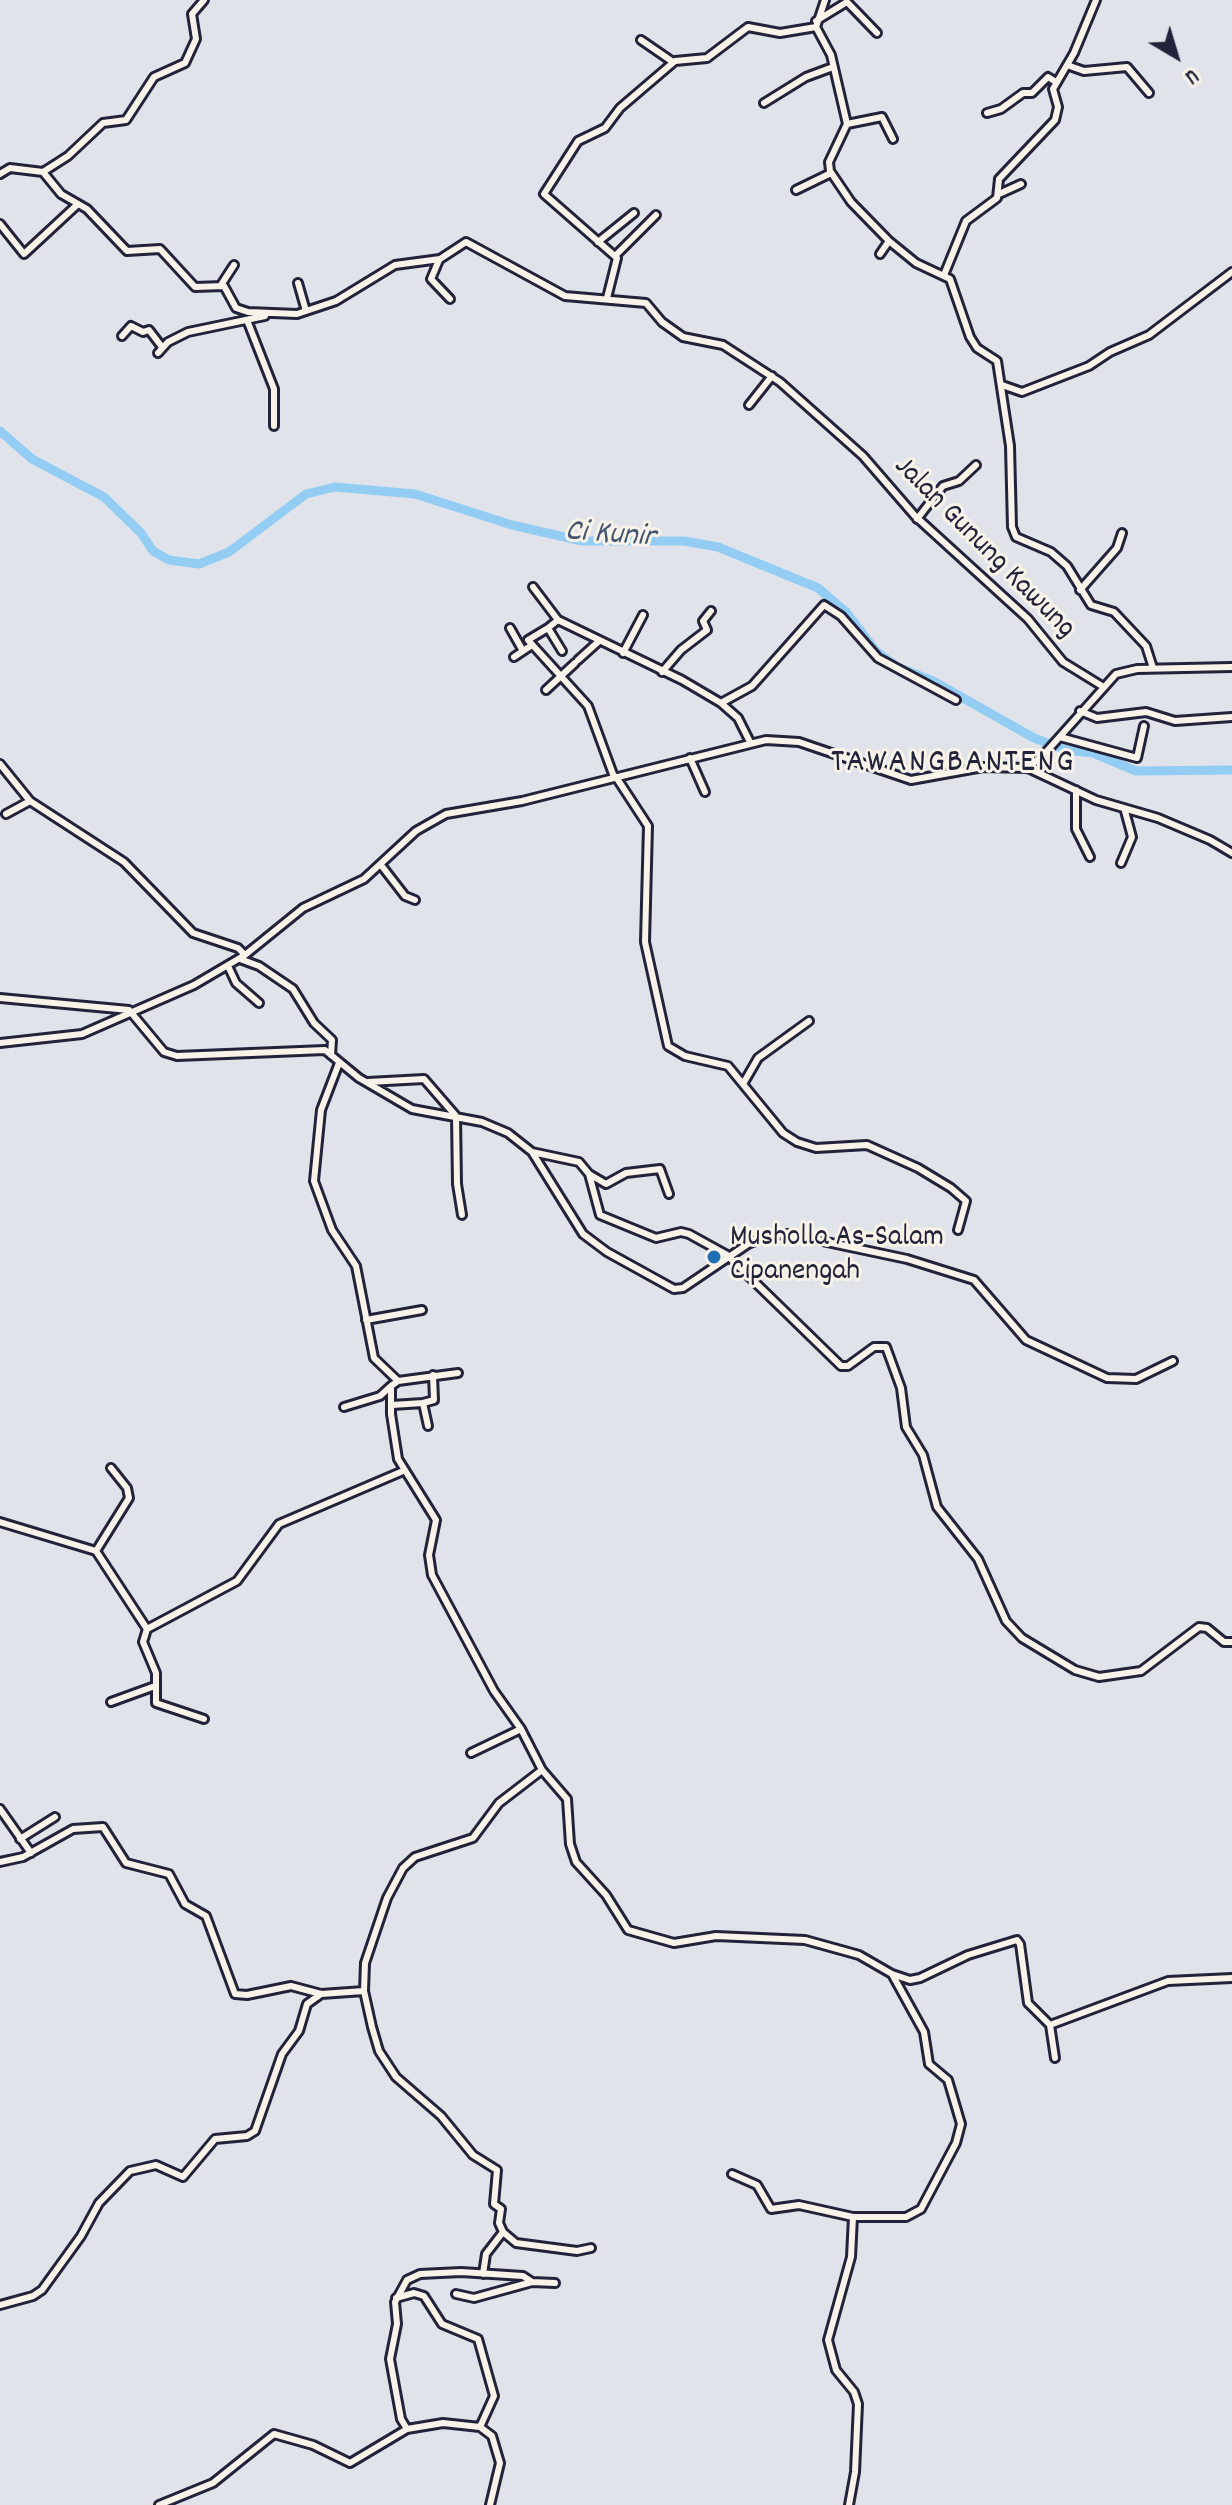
<!DOCTYPE html>
<html>
<head>
<meta charset="utf-8">
<style>
	body { margin:0 }
	#map { position:relative; width:1232px; height:2505px; overflow:hidden; background:#e0e3e9; font-family:Dekko,sans-serif }
	canvas { display:block }
	.north { position:absolute; left:1136px; top:16px; width:80px; height:80px; -webkit-text-stroke:6px #f7f3e8; paint-order:stroke; rotate:142deg; font-size:22px; font-weight:700; line-height:32px; text-align:center; color:#22223b }
	.north::after { content:''; display:block; margin:auto; width:28px; height:36px; background:#22223b; clip-path:polygon(50% 0,100% 100%,50% 72%,0 100%) }
</style>
</head>
<body>
<div id="map">
<canvas width="1232" height="2505"></canvas>
<div class="north">U</div>
</div>
<script>
const ctx = document.querySelector('canvas').getContext('2d');
ctx.lineJoin = 'round';
function shape(rows) {
  const path = new Path2D();
  for (const r of rows) {
    path.moveTo(r[0], r[1]);
    for (let i = 2; i < r.length; i += 2) path.lineTo(r[i], r[i + 1]);
  }
  return path;
}
function stroke(path, color, width, dash) {
  ctx.strokeStyle = color;
  ctx.lineWidth = width;
  ctx.lineCap = dash ? 'butt' : 'round';
  ctx.setLineDash(dash || []);
  ctx.stroke(path);
}
function label(font, color, halo, rows, align = 'center') {
  ctx.font = font + ' Dekko,sans-serif';
  ctx.lineWidth = 6;
  ctx.setLineDash([]);
  ctx.textBaseline = 'middle';
  ctx.strokeStyle = halo;
  ctx.fillStyle = color;
  for (const [text, x, y, turn = 0] of rows) {
    ctx.save();
    ctx.translate(x, y);
    ctx.rotate((+turn || 0) * Math.PI / 180);
    ctx.textAlign = isNaN(turn) ? turn : align;
    if (halo) ctx.strokeText(text, 0, 0);
    ctx.fillText(text, 0, 0);
    ctx.restore();
  }
}
stroke(shape([
	[0,431,32,459,104,497,141,533,153,551,169,560,199,564,229,552,306,494,335,487,415,494,512,525,582,541,684,541,718,547,818,588,846,612,876,651,897,667,933,681,1034,738,1066,750,1093,753,1136,771,1232,770]
]), '#93cdf3', 9);
const minor = shape([
	[825,0,816,27,831,55,847,124,829,162,830,171,851,202,889,241,916,263,950,279,970,337,977,348,997,361,1010,446,1012,527,1016,537,1051,552,1067,566,1091,605,1114,612,1146,646,1153,668],
	[816,21,847,2,877,33],
	[641,40,673,62],
	[1067,65,1084,71,1127,67,1149,93],
	[764,103,806,77,833,67],
	[987,113,1001,109,1023,93,1032,93,1048,77,1056,82],
	[847,124,882,117,893,139],
	[43,172,68,156,103,123,126,120,154,77,185,63,196,39,192,14,204,0],
	[0,174,10,168,43,172,61,194,87,209,127,251,160,249,195,287,224,286,236,308,248,312,297,314,336,301,395,265,440,259,466,242,565,296,646,303,662,322,683,337,723,345,780,382,863,456,915,516,1028,619,1063,662,1102,686],
	[796,190,831,173],
	[999,194,1021,184],
	[0,224,24,254,78,204],
	[598,242,634,213],
	[880,254,889,241],
	[615,256,656,215],
	[439,260,431,279,450,299],
	[944,275,966,221,997,198,999,179,1055,120,1058,107,1053,89,1074,53,1096,0],
	[298,283,306,311],
	[221,285,234,265],
	[607,298,617,258,544,194,578,141,605,128,620,108,675,61,707,58,748,27,780,33,816,27],
	[247,320,274,389,274,426],
	[122,336,131,326,143,332,149,330,162,347],
	[158,353,168,342,188,332,265,316],
	[1002,385,1022,392,1089,366,1110,352,1149,335,1232,272],
	[749,405,772,376],
	[917,519,943,486,959,481,976,465],
	[533,587,558,620,682,680,721,703,738,718,750,742],
	[1080,590,1117,548,1122,533],
	[558,620,548,628,562,651],
	[510,628,523,651],
	[548,628,528,640,588,706,614,777],
	[623,653,643,615],
	[514,657,532,645],
	[578,660,598,642],
	[662,672,681,650,707,630,703,621,711,611],
	[546,690,575,663],
	[721,703,752,686,824,605,841,616,878,658,956,700],
	[1080,711,1097,718,1146,712,1175,721,1232,717],
	[1060,737,1137,758,1144,726],
	[690,758,705,792],
	[0,764,30,801,124,862,193,933,238,948,245,955],
	[1028,768,1047,751,1116,674,1137,669,1232,667],
	[616,777,648,826,645,942,668,1046,685,1056,728,1066,783,1133,797,1142,816,1148,867,1145,918,1168,951,1188,966,1201,958,1230],
	[1076,790,1076,829,1090,857],
	[6,814,30,801],
	[1121,863,1132,837,1125,811],
	[381,865,405,896,415,900],
	[240,959,259,966,293,989,314,1023,332,1040,331,1055],
	[228,966,236,983,259,1003],
	[0,998,129,1010,164,1052,177,1056,325,1050,359,1078,412,1109,482,1122,508,1133,532,1152,579,1162,589,1174,600,1215,656,1238,681,1232,689,1234,727,1255,841,1366,848,1366,874,1347,886,1347,901,1388,906,1427,923,1455,937,1507,978,1559,1006,1621,1022,1638,1075,1670,1099,1677,1141,1671,1199,1627,1207,1628,1224,1642,1232,1642],
	[0,1043,82,1034,194,985,245,955,303,908,364,879,416,831,446,814,522,801,766,740,799,742,911,780,983,767,1028,768,1096,800,1158,818,1210,840,1232,853],
	[339,1063,321,1110,314,1181,332,1230,356,1266,374,1358,398,1381,391,1386,391,1414,398,1459,436,1520,429,1555,432,1575,494,1691,521,1729,542,1770,499,1803,473,1838,415,1857,403,1868,387,1898,365,1963,364,1991,372,2027,379,2051,396,2077,441,2116,473,2155,497,2170,494,2204,501,2209,499,2223,503,2232,486,2254,483,2274],
	[368,1082,424,1079,456,1116,457,1184,462,1215],
	[743,1084,758,1058,809,1021],
	[532,1152,583,1234,607,1252,674,1289,683,1288,748,1244,770,1235,789,1234,907,1259,974,1280,1026,1340,1107,1378,1136,1379,1173,1361],
	[589,1174,606,1184,626,1173,660,1169,669,1194],
	[366,1320,422,1310],
	[398,1381,458,1373],
	[423,1403,434,1400,433,1375],
	[392,1405,423,1403,428,1426],
	[344,1407,380,1396,391,1386],
	[0,1522,96,1551,147,1629],
	[96,1551,129,1498,127,1488,111,1468],
	[111,1702,155,1686],
	[204,1719,156,1703,156,1673,143,1642,147,1629,237,1581,279,1524,403,1471],
	[471,1753,521,1729],
	[542,1770,567,1799,570,1844,576,1862,606,1895,628,1930,674,1943,716,1936,805,1940,859,1955,892,1974,924,2032,929,2064,948,2080,961,2124,956,2143,921,2209,906,2217,853,2217,851,2257,828,2340,836,2370,854,2392,858,2404,855,2472,849,2505],
	[0,1809,31,1853],
	[20,1839,55,1817],
	[0,1862,23,1857,73,1829,103,1827,126,1863,169,1874,185,1904,206,1916,235,1994,247,1995,291,1986,321,1994,364,1991],
	[892,1974,910,1980,920,1978,968,1955,1017,1940,1020,1944,1028,2003,1050,2025,1168,1981,1232,1978],
	[1050,2025,1055,2058],
	[732,2174,757,2185,771,2209,799,2205,853,2217],
	[503,2232,516,2243,577,2251,591,2248],
	[456,2294,474,2298,532,2282,555,2283],
	[396,2298,414,2293,424,2296,442,2324,478,2339,494,2396,480,2427],
	[0,2305,33,2296,42,2290,81,2236,99,2203,130,2171,156,2165,183,2177,215,2139,247,2136,255,2131,282,2054,299,2031,307,2004,321,1994],
	[407,2429,401,2419,390,2359,397,2324,395,2302,407,2280,420,2274,461,2272,523,2276,532,2282],
	[159,2505,213,2483,274,2434,313,2445,350,2463,407,2429,443,2423,480,2427,492,2436,500,2463,490,2505]
]);
stroke(minor, '#22223b', 12);
stroke(minor, '#f7f3e8', 6);
for (const [x, y, r, color] of [
	[714,1257,8,"#1f6fb2"]
]) {
  const dot = new Path2D();
  dot.arc(x, y, r, 0, 2 * Math.PI);
  ctx.fillStyle = color;
  ctx.fill(dot);
  stroke(dot, '#f7f3e8', 3);
}
label('30px', '#22223b', '#f7f3e8', [
	["Jalan Gunung Kawung",983,549,45]
]);
label('30px', '#22223b', '#f7f3e8', [
	["Musholla As-Salam",730,1240],
	["Cipanengah",730,1274]
], 'left');
label('italic 32px', '#445572', '#f7f3e8', [
	["Ci Kunir",610,537,4]
]);
ctx.letterSpacing = '2px';
label('34px', '#22223b', '#f7f3e8', [
	["TAWANGBANTENG",953,765]
]);
ctx.letterSpacing = '0px';
</script>
</body>
</html>
